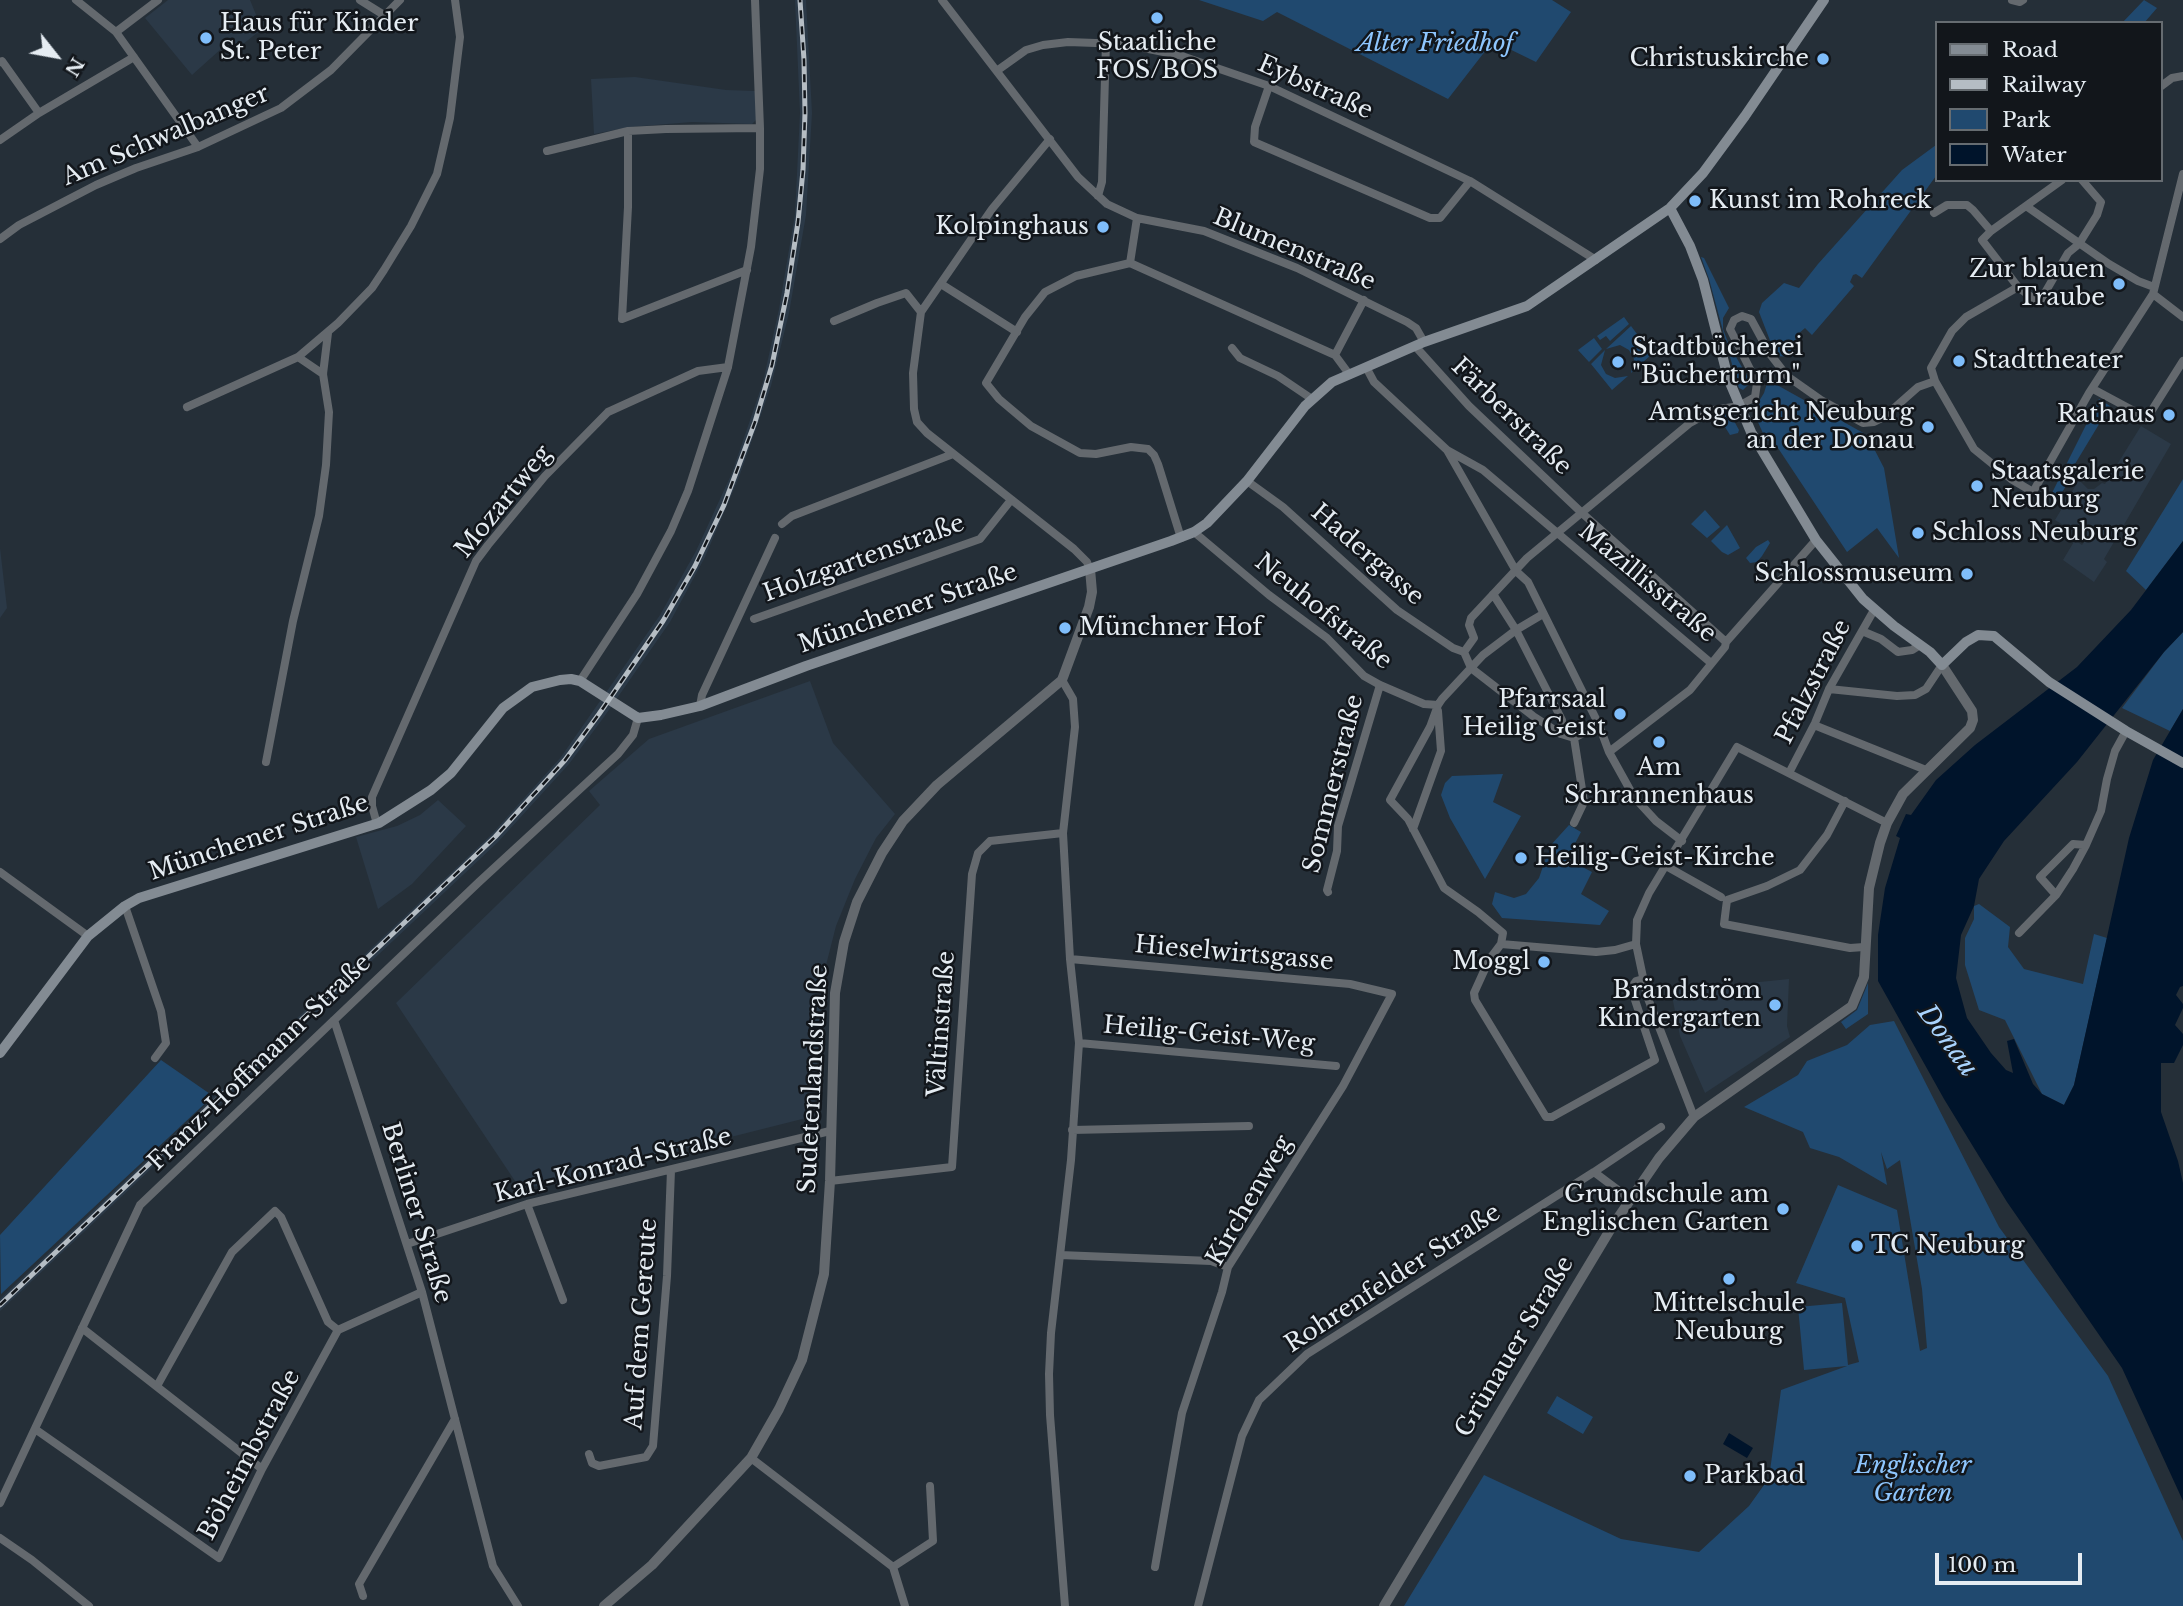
<!DOCTYPE html>
<html>
<head>
<meta charset="utf-8">
<style>
	body { margin:0 }
	#map { position:relative; width:2183px; height:1606px; overflow:hidden; background:#252f38; font-family:"Libre Baskerville",serif }
	canvas { display:block }
	.legend { position:absolute; left:1935px; top:21px; width:228px; height:161px; box-sizing:border-box; background:#12161b; border:2px solid #666c71; margin:0; padding:9px 12px; list-style:none; font-size:21px; color:#e5ecf2 }
	.legend li { display:flex; align-items:center; gap:14px; height:35px }
	.legend b { width:35px; border:2px solid #666c71 }
	.north { position:absolute; left:21px; top:21px; width:70px; height:70px; -webkit-text-stroke:5px #12161b; paint-order:stroke; rotate:121deg; font-size:19px; font-weight:700; line-height:28px; text-align:center; color:#e5ecf2 }
	.north::after { content:''; display:block; margin:auto; width:24px; height:32px; background:#e5ecf2; clip-path:polygon(50% 0,100% 100%,50% 72%,0 100%) }
	.scale { position:absolute; left:1935px; top:1553px; width:147px; height:32px; box-sizing:border-box; border:4px solid #e5ecf2; border-top:0; padding-left:9px; font-size:21px; line-height:24px; white-space:nowrap; color:#e5ecf2; -webkit-text-stroke:5px #12161b; paint-order:stroke }
</style>
</head>
<body>
<div id="map">
<canvas width="2183" height="1606"></canvas>
<ul class="legend">
<li><b style="height:9px;background:#838b93"></b>Road</li>
<li><b style="height:9px;background:#b5bdc4"></b>Railway</li>
<li><b style="height:19px;background:#20496f"></b>Park</li>
<li><b style="height:19px;background:#00142b"></b>Water</li>
</ul>
<div class="north">N</div>
<div class="scale">100 m</div>
</div>
<script>
const ctx = document.querySelector('canvas').getContext('2d');
ctx.lineJoin = 'round';
function fillPath(path, color) {
  ctx.fillStyle = color;
  ctx.fill(path, 'evenodd');
}
function shape(rows) {
  const path = new Path2D();
  for (const r of rows) {
    path.moveTo(r[0], r[1]);
    for (let i = 2; i < r.length; i += 2) path.lineTo(r[i], r[i + 1]);
  }
  return path;
}
function stroke(path, color, width, dash) {
  ctx.strokeStyle = color;
  ctx.lineWidth = width;
  ctx.lineCap = dash ? 'butt' : 'round';
  ctx.setLineDash(dash || []);
  ctx.stroke(path);
}
function label(font, color, halo, rows, align = 'center') {
  ctx.font = font + ' "Libre Baskerville",serif';
  ctx.lineWidth = 5;
  ctx.setLineDash([]);
  ctx.textBaseline = 'middle';
  ctx.strokeStyle = halo;
  ctx.fillStyle = color;
  for (const [text, x, y, turn = 0] of rows) {
    ctx.save();
    ctx.translate(x, y);
    ctx.rotate((+turn || 0) * Math.PI / 180);
    ctx.textAlign = isNaN(turn) ? turn : align;
    if (halo) ctx.strokeText(text, 0, 0);
    ctx.fillText(text, 0, 0);
    ctx.restore();
  }
}
fillPath(shape([
	[168,0,250,0,262,29,238,48,231,40,192,75,145,18],
	[795,0,806,0,812,113,806,215,789,313,771,386,739,477,705,557,670,622,604,717,569,764,498,842,0,1311,0,1299,491,835,561,757,660,615,696,551,732,473,763,382,779,309,795,214,800,113],
	[635,77,726,90,755,91,757,119,752,124,692,122,630,127,594,134,591,79],
	[2141,426,2171,444,2104,559,2107,562,2094,582,2063,560,2075,540,2082,545,2086,539,2055,520,2079,480,2088,489,2094,489,2102,483,2105,484],
	[0,548,7,608,0,618],
	[810,681,833,743,895,814,876,838,855,879,836,926,822,981,814,1116,521,1190,396,1003,600,805,589,791,649,739],
	[438,800,466,826,412,884,378,909,356,837,397,826,420,815],
	[1789,979,1787,1026,1790,1037,1705,1093,1680,1036,1671,991]
]), '#2b3947');
fillPath(shape([
	[1199,0,1552,0,1571,12,1536,62,1493,41,1448,99,1277,12,1263,21],
	[2144,0,2157,8,2144,23,2122,23],
	[1936,145,1936,176,1862,278,1856,274,1853,275,1850,282,1854,286,1812,335,1805,328,1798,334,1792,347,1793,357,1776,356,1759,312,1762,303,1784,283,1799,288,1818,264,1902,170],
	[1701,257,1704,258,1729,308,1723,318,1723,329,1729,345,1749,379,1749,384,1743,390,1739,388,1736,379,1709,279],
	[1624,317,1629,324,1610,341,1606,336,1600,340,1597,336],
	[1631,326,1652,354,1631,373,1634,359,1629,350,1620,345,1606,349],
	[1594,338,1602,349,1589,362,1578,350],
	[1605,350,1601,365,1606,374,1615,378,1628,376,1612,390,1591,364],
	[1768,380,1867,435,1884,468,1899,558,1877,528,1847,552,1774,442,1766,440,1753,411,1764,393],
	[2099,399,2110,406,2075,464,2078,466,2055,504,2052,503,2051,495],
	[1721,414,1727,414,1733,419,1739,430,1738,433,1730,435,1725,427],
	[2183,479,2183,541,2146,590,2126,571],
	[1705,510,1720,527,1707,538,1691,524],
	[1727,525,1740,548,1728,555,1722,552,1711,541],
	[1768,540,1770,543,1762,556,1757,562,1750,563,1746,558,1756,547],
	[2183,632,2183,709,2170,731,2122,708,2164,652],
	[1503,774,1493,802,1521,816,1485,879,1450,818,1441,795,1445,783,1452,776],
	[1569,825,1581,832,1567,859,1592,872,1581,894,1609,911,1600,925,1502,918,1492,904,1495,892,1514,898,1526,894,1539,878,1550,846],
	[1979,904,2010,927,2008,947,2024,969,2083,984,2094,934,2107,938,2074,1085,2064,1105,2042,1094,2005,1020,1979,1010,1965,965,1965,938,1974,919,1974,906],
	[1868,983,1868,1014,1846,1029,1841,1022,1857,1010],
	[1894,1021,1999,1227,2108,1376,2183,1541,2183,1606,1404,1606,1484,1475,1621,1539,1699,1552,1749,1506,1769,1478,1781,1390,1847,1366,1804,1370,1798,1307,1842,1303,1848,1365,1859,1362,1845,1298,1796,1283,1838,1185,1897,1210,1920,1351,1927,1348,1922,1289,1900,1160,1887,1169,1881,1152,1887,1185,1839,1157,1810,1148,1803,1132,1744,1107,1798,1075,1807,1061,1847,1045,1870,1025],
	[161,1060,213,1096,1,1294,0,1235],
	[1557,1396,1593,1417,1583,1434,1547,1413]
]), '#20496f');
fillPath(shape([
	[2183,541,2183,632,2164,652,2077,762,2004,841,1979,879,1974,906,1961,935,1956,978,1967,1018,1991,1053,2006,1070,2013,1073,2007,1041,2014,1039,2033,1084,2042,1094,2064,1105,2074,1085,2129,838,2153,760,2183,709,2183,986,2180,987,2176,995,2183,1004,2183,1008,2175,1025,2183,1034,2183,1045,2174,1063,2161,1063,2161,1112,2178,1161,2183,1183,2183,1501,2122,1368,2007,1202,1944,1099,1878,981,1878,935,1885,888,1900,838,1896,836,1906,814,1911,815,1936,780,1975,745,2077,667,2131,610],
	[1729,1433,1753,1448,1747,1458,1723,1444]
]), '#00142b');
stroke(shape([
	[76,0,116,32,198,147],
	[360,0,384,15],
	[942,0,1078,177,1107,204,1137,218,1204,231,1297,268,1407,322,1416,328,1424,342],
	[2012,0,2020,2,2023,0],
	[116,32,158,0],
	[0,62,2,61,39,113],
	[998,70,1026,50,1043,45,1068,42,1123,44,1179,55,1269,86,1470,181,1596,260],
	[1269,86,1255,127,1254,142,1430,218,1440,218,1470,181],
	[2160,87,2172,78,2183,76],
	[628,131,628,207,622,319,747,270],
	[1050,139,992,209,921,312,913,373,914,409,917,422,927,433,1074,549,1087,562,1090,569],
	[0,140,39,113,134,57],
	[547,151,628,131,666,129,760,128],
	[1098,196,1102,182,1106,42],
	[2026,206,2109,264,2138,281,2154,287],
	[1934,213,1947,205,1967,205,1973,210,1991,231,1982,240,2018,287,2039,303,2068,253,2079,244,2097,215,2101,202,2082,180],
	[1991,231,2062,180],
	[0,239,19,225,96,185,136,168,198,147,281,108,331,70,400,0],
	[1130,263,1076,276,1045,292,1025,317,986,383,999,399,1031,426,1080,453,1096,454,1131,447,1148,449,1154,455,1158,464,1181,538],
	[1130,263,1335,355,1349,374],
	[1130,263,1137,218],
	[941,284,1017,332],
	[2018,287,1966,317,1952,331,1931,368,1935,381,1974,449,2011,479,2033,492,2089,393,2153,294,2183,174],
	[2153,294,2183,317],
	[834,321,877,303,906,293,921,312],
	[1415,346,1469,406,1582,513,1726,642],
	[1232,348,1240,358,1278,376,1312,399],
	[1335,355,1364,300],
	[298,357,323,374],
	[1366,367,1374,382,1447,450,1483,470,1711,663],
	[2093,389,2147,418,2183,361],
	[187,407,298,357,338,323,372,288,384,270,411,226,437,174,450,118,460,37,455,0],
	[1447,450,1516,571,1528,582,1599,725,1609,752,1634,797,1656,821,1682,841],
	[1247,481,1283,507,1397,610,1453,648,1464,652],
	[782,524,792,516,953,454],
	[1194,532,1269,595,1327,638,1364,676,1380,685,1424,704,1438,705],
	[1493,594,1516,630,1562,720,1561,734],
	[1543,614,1516,630,1483,655,1442,699,1438,705,1430,727,1390,800,1408,819,1444,888,1478,912,1503,933,1501,944,1489,960,1474,993,1475,1000,1546,1117,1552,1117,1655,1060,1631,988,1636,981,1643,979],
	[754,619,980,539,1011,500],
	[1862,631,1881,639,1898,652,1912,650,1920,645],
	[1062,680,1073,699,1075,727,1063,833,1070,959,1079,1043,1071,1160,1051,1333,1049,1374,1050,1415,1065,1606],
	[580,681,637,594,671,531,688,491,728,367,751,247,760,169,760,128,755,0],
	[1829,689,1897,696,1915,695,1926,689,1942,665],
	[700,706,702,695,775,538],
	[1599,725,1574,738,1561,734,1533,716,1471,668,1464,652,1474,638,1469,625,1471,618,1527,558,1690,423,1714,410,1739,406,1755,397,1757,383,1730,329,1734,320,1742,316,1751,319,1770,354,1787,376,1821,400,1863,423,1874,422,1884,417,1918,387,1935,381],
	[1814,725,1926,770],
	[1574,738,1584,802,1574,823],
	[1609,752,1690,690,1725,647,1726,642,1816,540],
	[266,762,293,621,319,516,326,465,329,412,323,374,328,333],
	[1789,773,1815,723,1829,689,1874,610],
	[1845,801,1827,835,1800,870,1767,886,1727,900,1724,924,1850,948,1864,947],
	[377,824,372,806,372,797,476,561,488,545,545,476,608,412,698,371,728,367],
	[1413,829,1441,751,1438,711],
	[2086,845,2073,844,2040,877,2056,895,2073,869,2086,845,2101,811,2107,779,2115,751,2126,731],
	[1666,866,1721,897],
	[0,872,88,936],
	[1328,892,1327,890,1337,851,1338,826,1380,685],
	[125,906,161,1011,166,1043,155,1058],
	[2019,933,2056,895],
	[1501,944,1596,952,1615,950,1636,944],
	[1070,959,1350,984,1392,994,1343,1086,1228,1267,1222,1292,1182,1413,1155,1567],
	[334,1020,422,1292,493,1566,518,1606],
	[1079,1043,1336,1066],
	[1694,1117,1647,996,1636,944,1637,920,1649,893,1737,747,1887,823],
	[1072,1130,1249,1126],
	[1594,1172,1661,1127],
	[830,1181,952,1167,972,874,978,853,990,841,1063,833],
	[527,1204,563,1300],
	[407,1244,527,1204,830,1131],
	[1060,1255,1211,1261,1228,1267],
	[82,1328,262,1469],
	[157,1386,232,1252,275,1211,281,1217,328,1322,338,1330],
	[35,1429,219,1558,262,1469,338,1330,422,1292],
	[589,1454,592,1463,599,1466,646,1457,653,1446,667,1276,671,1170],
	[751,1458,893,1567,933,1541,930,1486],
	[0,1503,140,1205,479,882,618,754,633,735,638,718],
	[0,1538,32,1560,89,1606],
	[893,1567,905,1606],
	[363,1596,359,1584,455,1419],
	[1198,1606,1242,1436,1259,1400,1307,1354,1594,1172,1630,1199]
]), '#64696e', 8);
stroke(shape([
	[604,1606,652,1565,751,1458,779,1409,802,1360,824,1274,830,1181,835,993,844,942,857,902,882,853,903,821,937,785,1062,680,1089,607,1092,592,1090,569],
	[1384,1606,1613,1225,1659,1158,1694,1117,1852,1006,1864,977,1869,888,1880,843,1887,823,1903,794,1970,728,1973,720,1972,711,1942,665]
]), '#64696e', 10);
stroke(shape([
	[1670,208,1690,246,1703,280,1728,378,1751,432,1816,540,1863,599,1894,626,1930,652,1942,665,1966,642,1978,635,1994,636,2049,682,2126,731,2183,763],
	[0,1053,88,936,125,906,139,898,379,823,431,790,451,773,503,708,532,687,560,680,571,679,580,681,638,718,661,715,700,706,806,666,1171,541,1194,532,1207,523,1247,481,1305,406,1332,382,1424,342,1527,306,1670,208,1703,173,1745,116,1824,0]
]), '#838b93', 10);
const rail = shape([
	[0,1305,495,837,565,760,599,714,663,621,695,566,724,505,755,422,772,365,787,293,798,222,803,170,805,113,804,60,800,0]
]);
stroke(rail, '#b5bdc4', 5);
stroke(rail, '#12161b', 2.5, [8]);
for (const [x, y, r, color] of [
	[1157,18,7,"#7fbdfa"],
	[206,38,7,"#7fbdfa"],
	[1823,59,7,"#7fbdfa"],
	[1695,201,7,"#7fbdfa"],
	[1103,227,7,"#7fbdfa"],
	[2119,284,7,"#7fbdfa"],
	[1959,361,7,"#7fbdfa"],
	[1618,362,7,"#7fbdfa"],
	[2169,415,7,"#7fbdfa"],
	[1928,427,7,"#7fbdfa"],
	[1977,486,7,"#7fbdfa"],
	[1918,533,7,"#7fbdfa"],
	[1967,574,7,"#7fbdfa"],
	[1065,628,7,"#7fbdfa"],
	[1620,714,7,"#7fbdfa"],
	[1659,742,7,"#7fbdfa"],
	[1521,858,7,"#7fbdfa"],
	[1544,962,7,"#7fbdfa"],
	[1775,1005,7,"#7fbdfa"],
	[1783,1209,7,"#7fbdfa"],
	[1857,1246,7,"#7fbdfa"],
	[1729,1279,7,"#7fbdfa"],
	[1690,1476,7,"#7fbdfa"]
]) {
  const dot = new Path2D();
  dot.arc(x, y, r, 0, 2 * Math.PI);
  ctx.fillStyle = color;
  ctx.fill(dot);
  stroke(dot, '#12161b', 2.5);
}
label('24px', '#e5ecf2', '#12161b', [
	["Haus für Kinder",220,24],
	["St. Peter",220,52],
	["Staatliche",1157,43,"center"],
	["FOS/BOS",1157,71,"center"],
	["Christuskirche",1809,59,"right"],
	["Kunst im Rohreck",1709,201],
	["Kolpinghaus",1089,227,"right"],
	["Zur blauen",2105,270,"right"],
	["Traube",2105,298,"right"],
	["Stadtbücherei",1632,348],
	["\"Bücherturm\"",1632,376],
	["Stadttheater",1973,361],
	["Amtsgericht Neuburg",1914,413,"right"],
	["an der Donau",1914,441,"right"],
	["Rathaus",2155,415,"right"],
	["Staatsgalerie",1991,472],
	["Neuburg",1991,500],
	["Schloss Neuburg",1932,533],
	["Schlossmuseum",1953,574,"right"],
	["Münchner Hof",1079,628],
	["Pfarrsaal",1606,700,"right"],
	["Heilig Geist",1606,728,"right"],
	["Am",1659,768,"center"],
	["Schrannenhaus",1659,796,"center"],
	["Heilig-Geist-Kirche",1535,858],
	["Moggl",1530,962,"right"],
	["Brändström",1761,991,"right"],
	["Kindergarten",1761,1019,"right"],
	["Grundschule am",1769,1195,"right"],
	["Englischen Garten",1769,1223,"right"],
	["TC Neuburg",1871,1246],
	["Mittelschule",1729,1304,"center"],
	["Neuburg",1729,1332,"center"],
	["Parkbad",1704,1476]
], 'left');
label('italic 24px', '#8ec6fe', '#12161b', [
	["Alter Friedhof",1435,44],
	["Englischer",1913,1466],
	["Garten",1913,1494]
]);
label('24px', '#e5ecf2', '#12161b', [
	["Eybstraße",1315,88,24],
	["Am Schwalbanger",166,136,-23],
	["Blumenstraße",1294,250,23],
	["Färberstraße",1511,417,44],
	["Mozartweg",504,502,-51],
	["Hadergasse",1367,555,41],
	["Holzgartenstraße",864,559,-20],
	["Mazillisstraße",1647,583,40],
	["Münchener Straße",908,609,-19],
	["Neuhofstraße",1323,612,39],
	["Pfalzstraße",1814,682,-63],
	["Sommerstraße",1334,784,-76],
	["Münchener Straße",259,838,-18],
	["Hieselwirtsgasse",1234,954,5],
	["Vältinstraße",942,1024,-86],
	["Heilig-Geist-Weg",1209,1035,5],
	["Franz-Hoffmann-Straße",260,1063,-44],
	["Sudetenlandstraße",814,1079,-87],
	["Karl-Konrad-Straße",613,1166,-14],
	["Kirchenweg",1250,1201,-60],
	["Berliner Straße",416,1213,73],
	["Rohrenfelder Straße",1393,1279,-33],
	["Auf dem Gereute",642,1324,-86],
	["Grünauer Straße",1515,1347,-59],
	["Böheimbstraße",250,1455,-62]
]);
label('italic 26px', '#a9d3fd', '#12161b', [
	["Donau",1947,1041,54]
]);
</script>
</body>
</html>
